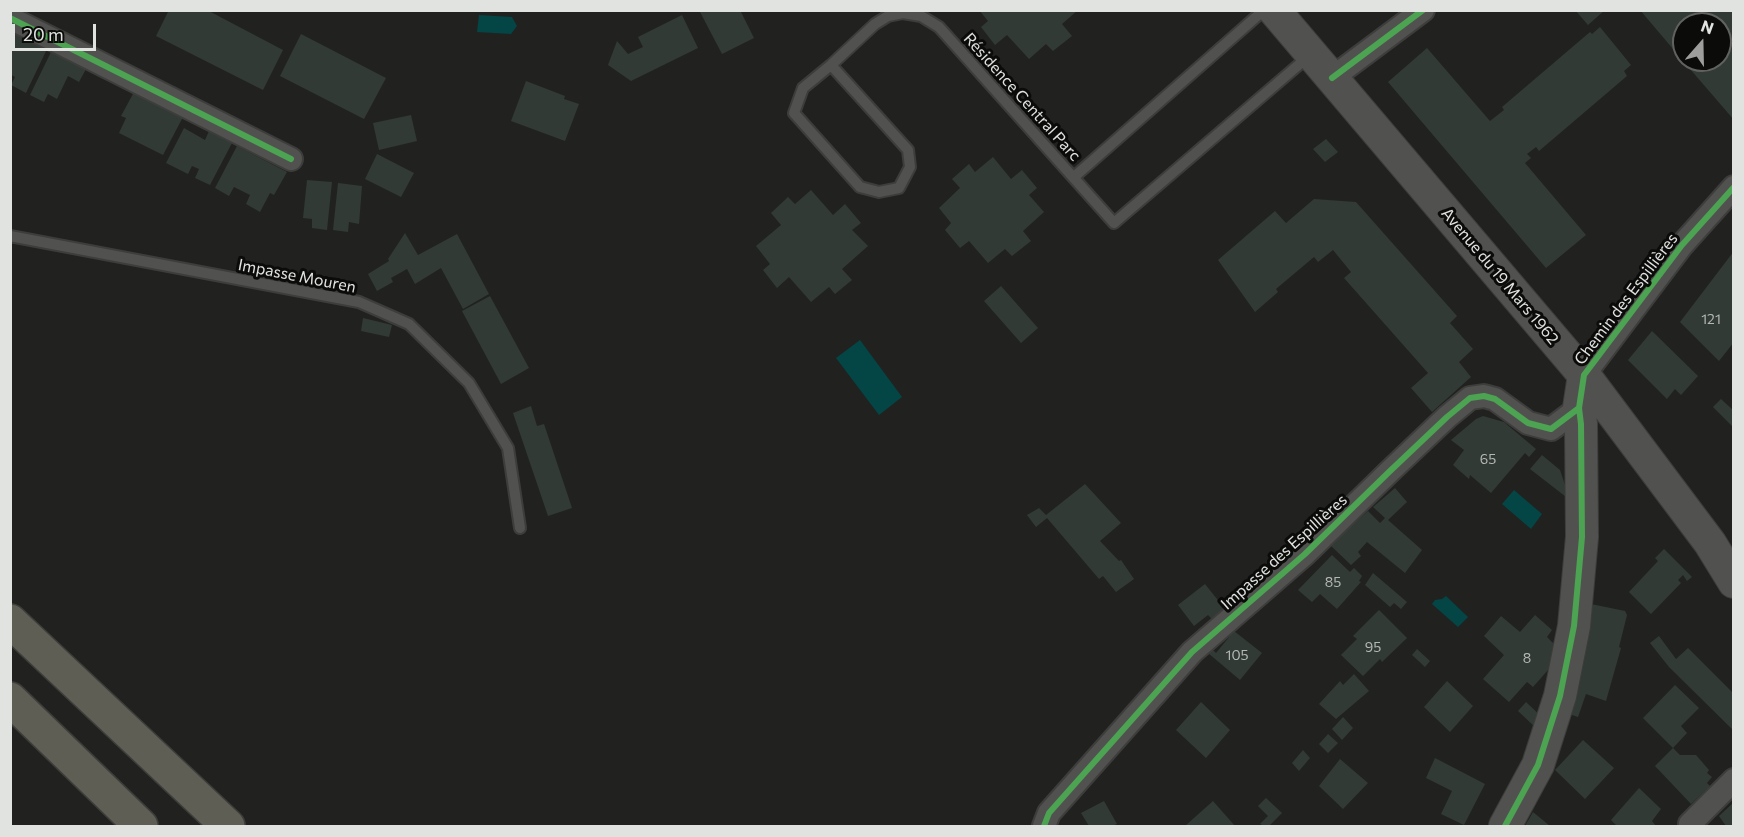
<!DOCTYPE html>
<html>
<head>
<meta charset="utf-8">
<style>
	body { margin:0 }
	#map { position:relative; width:1744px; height:837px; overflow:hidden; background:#212220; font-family:Commissioner,sans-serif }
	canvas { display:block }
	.frame { position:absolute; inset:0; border:12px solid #e1e3e0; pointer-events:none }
	.north { position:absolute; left:1672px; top:12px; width:60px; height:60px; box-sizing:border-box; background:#0b0c0a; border:2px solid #616260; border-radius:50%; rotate:20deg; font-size:16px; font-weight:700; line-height:24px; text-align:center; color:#e1e3e0 }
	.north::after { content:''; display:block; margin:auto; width:21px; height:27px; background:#9e9f9d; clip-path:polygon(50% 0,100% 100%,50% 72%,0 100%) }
	.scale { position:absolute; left:12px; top:24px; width:84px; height:27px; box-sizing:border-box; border:3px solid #e1e3e0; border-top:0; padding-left:8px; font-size:18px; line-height:21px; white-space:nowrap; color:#e1e3e0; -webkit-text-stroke:4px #0b0c0a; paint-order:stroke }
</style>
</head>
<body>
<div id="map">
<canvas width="1744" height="837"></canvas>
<div class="frame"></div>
<div class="north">N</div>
<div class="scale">20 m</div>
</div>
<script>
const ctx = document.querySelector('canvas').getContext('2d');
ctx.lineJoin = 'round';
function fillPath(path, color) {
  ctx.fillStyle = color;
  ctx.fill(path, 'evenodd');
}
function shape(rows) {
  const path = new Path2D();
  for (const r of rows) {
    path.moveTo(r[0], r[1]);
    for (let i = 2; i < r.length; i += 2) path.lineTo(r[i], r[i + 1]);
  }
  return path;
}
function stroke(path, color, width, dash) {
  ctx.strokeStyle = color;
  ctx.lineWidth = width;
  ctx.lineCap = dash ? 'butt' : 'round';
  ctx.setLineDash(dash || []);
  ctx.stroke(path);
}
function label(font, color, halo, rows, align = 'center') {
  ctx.font = font + ' Commissioner,sans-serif';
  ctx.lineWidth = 6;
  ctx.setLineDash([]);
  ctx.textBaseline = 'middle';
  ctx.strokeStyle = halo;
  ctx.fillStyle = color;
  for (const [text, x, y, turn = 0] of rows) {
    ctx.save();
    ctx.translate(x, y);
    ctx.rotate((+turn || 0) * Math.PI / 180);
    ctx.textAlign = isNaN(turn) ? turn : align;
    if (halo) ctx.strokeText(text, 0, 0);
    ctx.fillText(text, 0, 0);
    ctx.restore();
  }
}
fillPath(shape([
	[479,15,512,17,517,26,511,34,477,32],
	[860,340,902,397,879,415,836,358],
	[1514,490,1542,514,1531,529,1502,504],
	[1446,596,1468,617,1458,627,1432,604,1435,600,1442,599]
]), '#044545');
fillPath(shape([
	[169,10,207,10,283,50,263,90,156,36],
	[699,10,740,10,754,38,722,54],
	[979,10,1078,10,1062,24,1072,36,1053,51,1046,44,1029,59,1007,35,995,45,981,27,988,21],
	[1575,10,1605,10,1588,25],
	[1640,10,1734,10,1734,120,1684,62],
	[1684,24,1720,24,1720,60,1684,60],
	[682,15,698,48,631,81,608,65,617,41,628,54,643,47,638,37],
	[10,24,29,33,26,39,47,49,26,93,11,85,15,77,10,74],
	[1600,27,1631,65,1624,71,1627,76,1539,151,1536,147,1527,154,1531,158,1525,163,1586,235,1546,268,1388,82,1427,48,1490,121,1504,110,1502,107,1590,32,1592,34],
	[301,34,386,78,364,119,280,76],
	[51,52,86,69,79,82,68,76,57,99,48,94,44,102,30,95],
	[526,81,565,96,564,99,579,104,565,141,511,121],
	[134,92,183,117,163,155,119,133,126,118,121,116],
	[411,115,417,141,379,150,373,123],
	[184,128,205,140,209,131,232,143,210,185,195,178,199,169,192,166,188,174,166,163],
	[1326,139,1338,152,1325,162,1313,149],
	[237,146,287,172,274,195,270,193,260,212,246,204,250,195,234,187,229,196,215,188],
	[377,154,414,173,401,197,365,179],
	[993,157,1011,179,1022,170,1037,188,1029,195,1044,212,1023,231,1031,241,1012,256,1005,249,988,263,969,241,960,248,945,230,951,223,939,208,960,188,952,179,969,164,975,172],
	[307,180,332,182,327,230,312,228,312,219,303,218],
	[338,183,362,186,359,224,349,222,348,232,333,230],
	[811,190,833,215,845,204,861,223,852,230,868,246,842,269,852,280,835,294,829,287,811,302,789,277,777,288,763,270,770,264,756,246,781,225,771,213,788,197,795,204],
	[1314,199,1356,202,1457,316,1450,323,1473,349,1459,362,1471,377,1432,412,1411,388,1428,373,1344,278,1351,272,1333,250,1318,262,1314,257,1276,289,1278,292,1255,312,1218,260,1275,211,1286,223],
	[405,233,418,255,457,234,489,294,463,309,441,268,415,284,407,269,391,278,393,282,377,291,368,274,389,261,388,259],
	[1734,251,1734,342,1719,361,1680,322],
	[1001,286,1038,328,1021,343,984,301],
	[490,296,529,368,501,384,462,311],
	[363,318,392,325,389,337,361,331],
	[1652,331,1698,376,1681,395,1675,389,1667,399,1628,360],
	[1721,399,1734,411,1732,426,1713,407],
	[531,406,537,426,544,424,572,508,548,516,513,413],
	[1483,416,1504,422,1536,449,1529,457,1525,453,1491,493,1470,475,1469,479,1453,465,1464,450,1451,440,1476,419],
	[1542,455,1560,470,1570,500,1530,469],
	[1085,484,1121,523,1100,541,1119,561,1121,560,1134,579,1116,592,1103,576,1099,579,1047,518,1036,527,1027,515,1039,508,1046,515],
	[1395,488,1407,502,1388,520,1422,550,1405,573,1367,542,1358,552,1361,556,1351,565,1330,545,1368,511,1380,523,1385,518,1373,507],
	[1664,549,1692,577,1687,581,1683,575,1678,580,1681,583,1651,614,1629,592,1658,561,1655,558],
	[1332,555,1350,572,1354,568,1362,576,1359,581,1361,582,1337,609,1320,594,1312,602,1298,590],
	[1373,573,1407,602,1401,609,1394,603,1390,607,1365,585],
	[1205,584,1221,604,1220,605,1224,611,1213,620,1208,615,1194,626,1178,605],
	[1591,604,1625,611,1627,615,1619,647,1621,648,1606,701,1586,694,1578,717,1563,712],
	[1379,610,1407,638,1382,662,1380,659,1363,676,1341,655,1357,639,1353,636],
	[1535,615,1552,630,1547,637,1561,651,1556,661,1533,687,1527,682,1509,702,1483,679,1504,655,1484,636,1501,616,1520,632],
	[1234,631,1262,653,1240,680,1208,653,1212,649,1216,653],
	[1659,636,1676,659,1688,648,1734,694,1734,731,1669,667,1650,643],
	[1417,649,1430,661,1425,667,1412,655],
	[1354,674,1369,691,1336,719,1319,704,1340,681,1343,685],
	[1447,681,1473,706,1450,732,1424,707],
	[1675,685,1699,708,1681,726,1687,733,1673,748,1643,718],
	[1201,702,1230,730,1206,758,1176,730],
	[1526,702,1544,719,1536,728,1518,711],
	[1343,717,1353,728,1342,740,1332,729],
	[1328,734,1338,743,1328,753,1319,744],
	[1583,740,1614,768,1585,799,1555,770],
	[1673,748,1680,755,1696,755,1709,770,1707,773,1712,777,1707,783,1710,786,1691,804,1655,766],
	[1303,750,1310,758,1299,771,1292,763],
	[1435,758,1485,784,1464,825,1441,814,1452,791,1426,778],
	[1340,759,1368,783,1343,809,1319,786],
	[1639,788,1661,809,1652,821,1656,826,1617,826,1611,820],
	[1266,798,1282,813,1269,826,1264,826,1260,824,1268,816,1258,806],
	[1104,801,1117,824,1112,826,1089,826,1081,813],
	[1213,801,1235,826,1185,826],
	[1734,802,1734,826,1726,826,1719,816],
	[1533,812,1550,826,1525,826]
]), '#313a35');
const lane = shape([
	[831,65,803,88,794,113,860,187,879,192,899,188,910,167,908,150,831,65,875,24,888,16,903,13,921,16,939,27,1114,223,1309,56],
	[1074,177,1264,10],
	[10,236,359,302,409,324,469,383,508,448,520,528]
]);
const street = shape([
	[10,18,291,159],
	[1332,78,1423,10],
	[1584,375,1682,245,1734,187],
	[1690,824,1734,780],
	[1044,826,1049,813,1192,652,1305,554,1389,472,1447,417,1470,398,1484,396,1495,399,1528,423,1551,429,1579,408]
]);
const secondary = shape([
	[1274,10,1584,375,1710,543,1734,582],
	[1505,826,1538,765,1560,696,1574,626,1582,537,1581,424,1579,408,1584,375]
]);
const highway = shape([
	[10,621,228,826],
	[10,699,141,826]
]);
stroke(lane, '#3d3e3c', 14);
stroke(street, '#3d3e3c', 26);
stroke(secondary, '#3d3e3c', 34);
stroke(highway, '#3d3e3c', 36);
stroke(lane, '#515250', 10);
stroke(street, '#515250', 22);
stroke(secondary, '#515250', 32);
stroke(highway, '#5f5e54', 33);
stroke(shape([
	[10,18,291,159],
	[1332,78,1423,10],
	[1044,826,1049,813,1192,652,1305,554,1389,472,1447,417,1470,398,1484,396,1495,399,1528,423,1551,429,1579,408],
	[1505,826,1538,765,1560,696,1574,626,1582,537,1581,424,1579,408,1584,375,1682,245,1734,187]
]), '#4ca352', 6);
label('14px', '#b5b9b5', null, [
	["121",1711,319],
	["65",1488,459],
	["85",1333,582],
	["95",1373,647],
	["105",1237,655],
	["8",1527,658]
]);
label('16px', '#e1e3e0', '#0b0c0a', [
	["Résidence Central Parc",1022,97,48],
	["Impasse Mouren",297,276,11],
	["Avenue du 19 Mars 1962",1500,276,50],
	["Chemin des Espillières",1626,299,-53],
	["Impasse des Espillières",1284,552,-42]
]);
</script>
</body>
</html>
